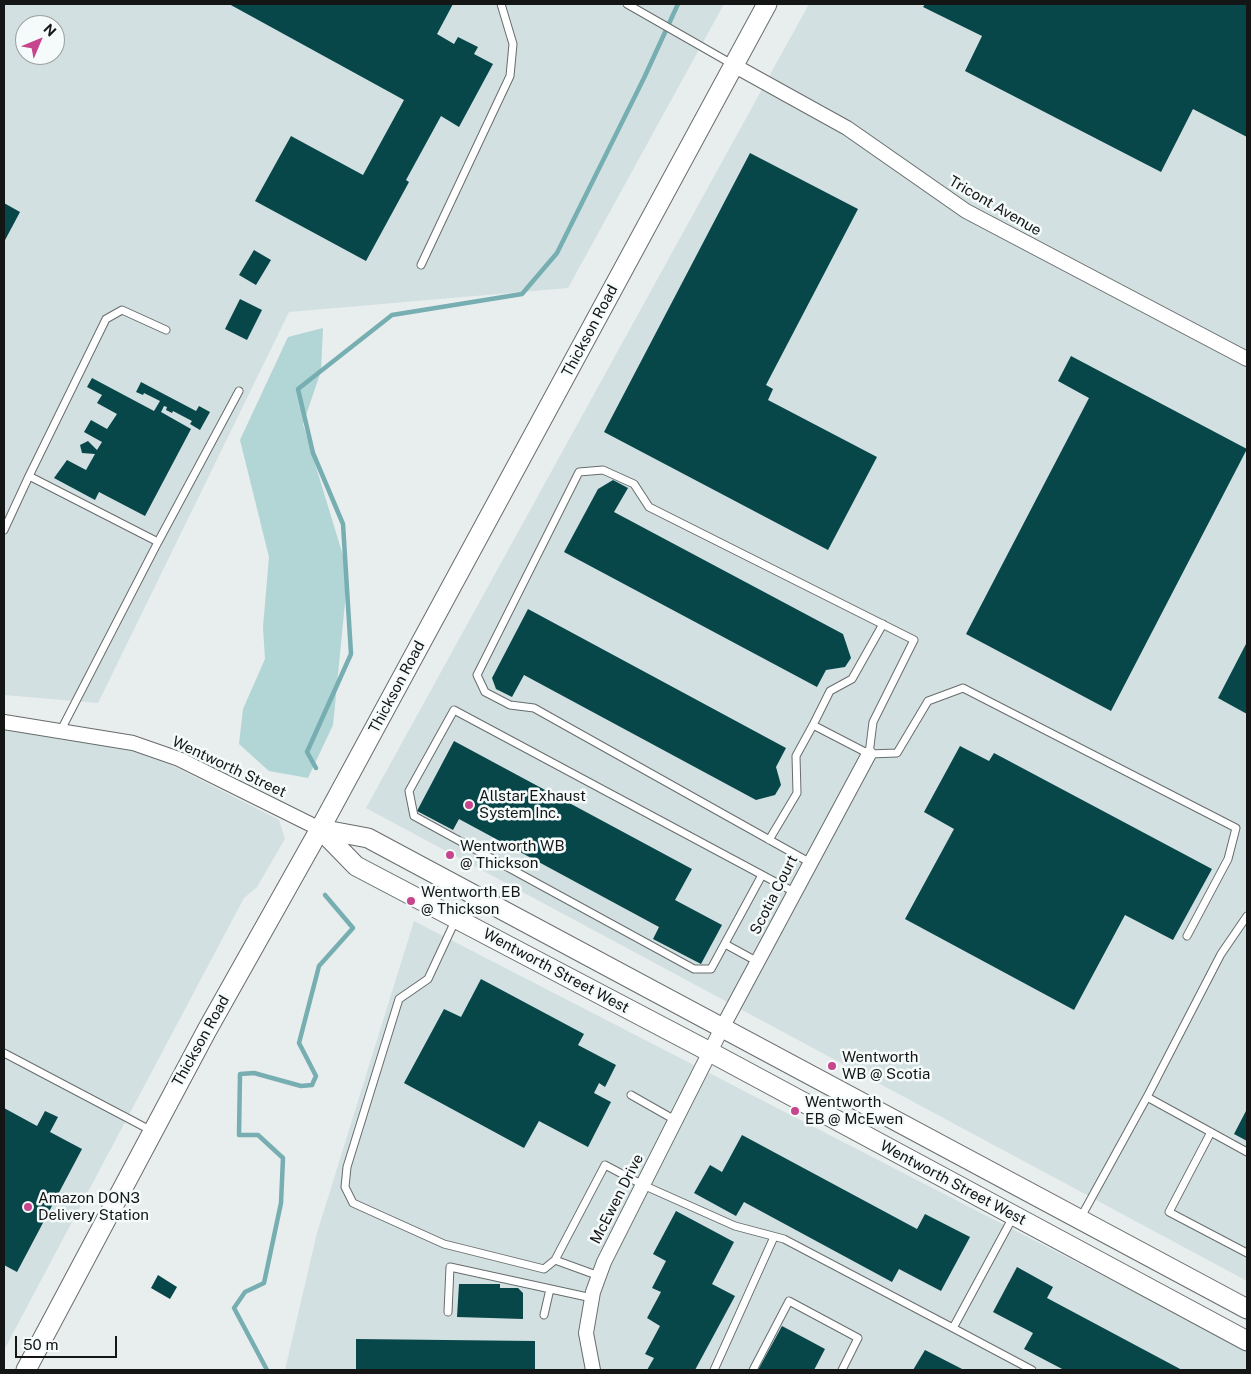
<!DOCTYPE html>
<html>
<head>
<meta charset="utf-8">
<style>
	body { margin:0 }
	#map { position:relative; width:1251px; height:1374px; overflow:hidden; background:#e8eded; font-family:"Public Sans",sans-serif }
	canvas { display:block }
	.frame { position:absolute; inset:0; border:5px solid #141515; pointer-events:none }
	.north { position:absolute; left:15px; top:15px; width:50px; height:50px; box-sizing:border-box; background:#f5fafa; border:1px solid #9b9e9e; border-radius:50%; rotate:45deg; font-size:14px; font-weight:700; line-height:20px; text-align:center; color:#141515 }
	.north::after { content:''; display:block; margin:auto; width:18px; height:22px; background:#c7458c; clip-path:polygon(50% 0,100% 100%,50% 72%,0 100%) }
	.scale { position:absolute; left:15px; top:1336px; width:102px; height:22px; box-sizing:border-box; border:2px solid #141515; border-top:0; padding-left:6px; font-size:15px; line-height:18px; white-space:nowrap; color:#141515; -webkit-text-stroke:4px #f5fafa; paint-order:stroke }
</style>
</head>
<body>
<div id="map">
<canvas width="1251" height="1374"></canvas>
<div class="frame"></div>
<div class="north">N</div>
<div class="scale">50 m</div>
</div>
<script>
const ctx = document.querySelector('canvas').getContext('2d');
ctx.lineJoin = 'round';
function fillPath(path, color) {
  ctx.fillStyle = color;
  ctx.fill(path, 'evenodd');
}
function shape(rows) {
  const path = new Path2D();
  for (const r of rows) {
    path.moveTo(r[0], r[1]);
    for (let i = 2; i < r.length; i += 2) path.lineTo(r[i], r[i + 1]);
  }
  return path;
}
function stroke(path, color, width, dash) {
  ctx.strokeStyle = color;
  ctx.lineWidth = width;
  ctx.lineCap = dash ? 'butt' : 'round';
  ctx.setLineDash(dash || []);
  ctx.stroke(path);
}
function label(font, color, halo, rows, align = 'center') {
  ctx.font = font + ' "Public Sans",sans-serif';
  ctx.lineWidth = 5;
  ctx.setLineDash([]);
  ctx.textBaseline = 'middle';
  ctx.strokeStyle = halo;
  ctx.fillStyle = color;
  for (const [text, x, y, turn = 0] of rows) {
    ctx.save();
    ctx.translate(x, y);
    ctx.rotate((+turn || 0) * Math.PI / 180);
    ctx.textAlign = isNaN(turn) ? turn : align;
    if (halo) ctx.strokeText(text, 0, 0);
    ctx.fillText(text, 0, 0);
    ctx.restore();
  }
}
fillPath(shape([
	[4,4,724,4,568,288,289,312,98,703,4,695],
	[25,25,55,25,55,55,25,55],
	[809,4,1247,4,1247,1281,366,808],
	[4,728,144,751,279,820,285,839,257,887,244,898,4,1350],
	[414,921,1247,1350,1247,1370,285,1370,317,1233]
]), '#d2e0e1');
fillPath(shape([
	[323,328,321,371,303,424,348,572,333,725,308,778,269,771,239,744,243,709,265,659,263,627,269,557,240,440,288,337]
]), '#b2d5d6');
stroke(shape([
	[316,768,307,752,351,654,343,524,313,453,298,389,392,315,522,294,557,253,644,78,678,4],
	[267,1370,234,1308,245,1292,264,1283,281,1203,283,1158,258,1135,239,1135,240,1074,254,1073,301,1086,312,1085,316,1076,299,1043,319,966,353,928,325,895]
]), '#76aeb1', 4.5);
fillPath(shape([
	[229,4,453,4,437,34,454,44,458,37,478,47,474,54,493,64,459,127,441,116,406,180,409,182,366,261,255,201,291,136,363,175,404,100],
	[925,4,1247,4,1247,137,1193,109,1161,172,965,71,982,36,923,7],
	[750,153,858,209,766,385,773,389,768,400,877,457,828,550,604,432],
	[4,203,20,212,4,242],
	[254,250,271,260,256,285,239,275],
	[240,299,262,310,247,340,225,329],
	[1071,356,1247,449,1111,711,966,634,1089,398,1058,381],
	[92,378,154,411,160,401,144,393,143,395,136,392,141,382,196,411,199,406,210,412,200,430,190,424,192,421,173,411,172,413,166,410,167,407,164,406,161,412,191,429,145,516,99,492,95,500,54,478,67,460,86,470,95,454,82,453,80,445,88,441,97,450,102,442,84,432,91,420,107,429,117,414,97,403,102,395,87,387],
	[613,480,628,488,614,512,843,634,851,658,845,667,826,670,817,687,564,552,598,489],
	[528,609,786,748,776,767,781,785,775,795,756,800,524,675,512,697,496,689,492,678],
	[1247,642,1247,714,1218,698],
	[454,741,692,869,675,900,722,925,701,964,653,939,659,927,459,819,453,830,417,811],
	[960,746,989,761,994,753,1212,869,1173,940,1125,915,1074,1010,905,919,954,829,924,812],
	[481,979,584,1034,578,1045,616,1065,605,1087,599,1083,594,1093,611,1102,588,1147,539,1121,524,1148,404,1083,444,1009,461,1017],
	[4,1108,37,1126,45,1111,58,1117,50,1132,82,1149,17,1272,4,1265],
	[1247,1109,1247,1141,1234,1134],
	[742,1135,917,1229,925,1214,970,1237,941,1291,899,1269,892,1282,744,1202,736,1216,694,1193,710,1165,722,1172],
	[676,1211,734,1242,712,1284,735,1296,695,1370,647,1370,654,1358,645,1354,660,1326,647,1318,661,1292,652,1288,666,1261,653,1254],
	[1017,1267,1053,1287,1047,1298,1182,1370,1064,1370,1024,1349,1033,1333,993,1312],
	[158,1275,177,1287,170,1299,151,1288],
	[459,1284,500,1284,500,1288,518,1288,523,1293,523,1319,457,1317],
	[782,1326,825,1349,814,1370,758,1370],
	[356,1339,535,1341,535,1370,356,1370],
	[925,1350,964,1370,913,1370]
]), '#07474a');
const service = shape([
	[627,4,732,64],
	[421,265,510,76,513,44,501,4],
	[166,330,122,310,106,319,29,476,158,542,239,391],
	[4,530,29,476],
	[813,725,830,691,852,679,883,624],
	[61,730,158,542],
	[769,840,797,793,796,756,813,725,869,754,897,753,928,701,963,688,1236,828,1228,859,1187,936],
	[809,862,534,708,510,705,485,692,477,675,579,472,603,470,634,484,649,507,914,640,873,722,869,754],
	[762,875,711,969,694,969,414,816,409,791,454,710,794,892],
	[456,919,428,979,399,999,347,1167,345,1187,353,1203,444,1244,544,1269,555,1260,605,1165,643,1185,735,1226,784,1239,953,1328,1013,1217],
	[725,944,758,962],
	[4,1053,152,1131],
	[631,1095,675,1120],
	[1147,1097,1247,1152],
	[1211,1132,1169,1212,1247,1253],
	[1081,1217,1147,1097,1221,954,1247,916],
	[555,1260,599,1276],
	[448,1312,450,1267,592,1298],
	[544,1315,550,1289],
	[953,1328,1032,1370],
	[714,1370,774,1237],
	[753,1370,789,1301,858,1338,842,1370]
]);
const minor = shape([
	[735,66,847,128,966,211,1247,359],
	[4,722,133,743,179,759,320,829],
	[593,1370,586,1333,593,1292,604,1262,722,1028,869,754]
]);
const secondary = shape([
	[320,829,356,866,710,1052,1247,1341],
	[320,829,368,838,1247,1309],
	[26,1370,207,1030,320,829,767,4]
]);
stroke(service, '#686c6c', 9);
stroke(minor, '#686c6c', 16);
stroke(secondary, '#686c6c', 21);
stroke(service, '#fff', 7);
stroke(minor, '#fff', 14);
stroke(secondary, '#fff', 19);
for (const [x, y, r, color] of [
	[469,805,5,"#c7458c"],
	[450,855,5,"#c7458c"],
	[411,901,5,"#c7458c"],
	[832,1066,5,"#c7458c"],
	[795,1111,5,"#c7458c"],
	[28,1207,5,"#c7458c"]
]) {
  const dot = new Path2D();
  dot.arc(x, y, r, 0, 2 * Math.PI);
  ctx.fillStyle = color;
  ctx.fill(dot);
  stroke(dot, '#f5fafa', 2);
}
label('15px', '#141515', '#f5fafa', [
	["Tricont Avenue",995,206,30],
	["Thickson Road",590,331,-62],
	["Thickson Road",397,687,-62],
	["Wentworth Street",229,767,25],
	["Scotia Court",774,895,-63],
	["Wentworth Street West",556,971,28],
	["Thickson Road",201,1041,-61],
	["Wentworth Street West",953,1183,28],
	["McEwen Drive",617,1199,-63]
]);
label('15px', '#141515', '#f5fafa', [
	["Allstar Exhaust",479,796],
	["System Inc.",479,813],
	["Wentworth WB",460,846],
	["@ Thickson",460,863],
	["Wentworth EB",421,892],
	["@ Thickson",421,909],
	["Wentworth",842,1057],
	["WB @ Scotia",842,1074],
	["Wentworth",805,1102],
	["EB @ McEwen",805,1119],
	["Amazon DON3",38,1198],
	["Delivery Station",38,1215]
], 'left');
</script>
</body>
</html>
